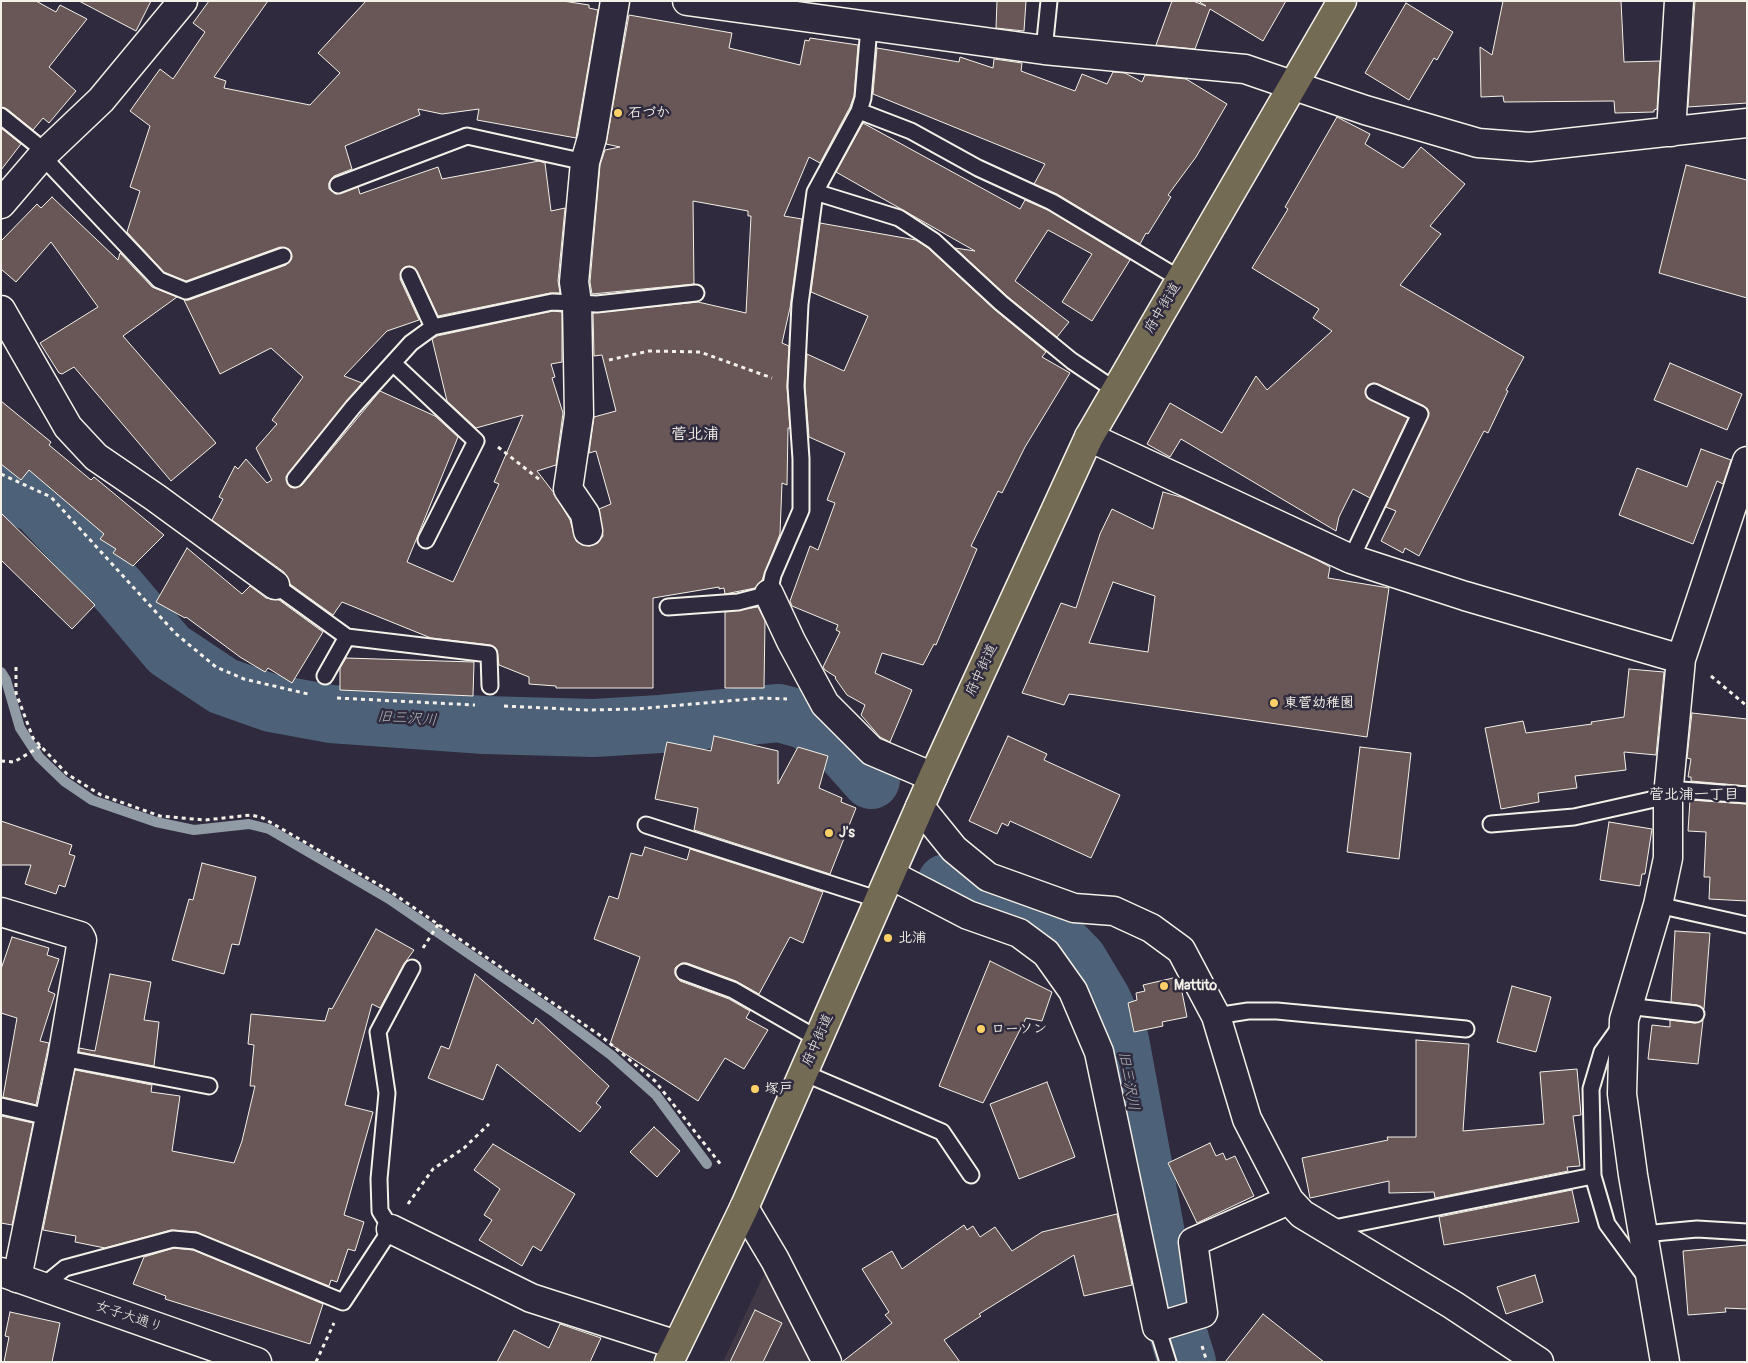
<!DOCTYPE html>
<html>
<head>
<meta charset="utf-8">
<style>
	body { margin:0 }
	#map { position:relative; width:1748px; height:1363px; overflow:hidden; background:#2f2a3d; font-family:Pangolin,sans-serif }
	canvas { display:block }
	.frame { position:absolute; inset:0; border:2px solid #f4f1e8; pointer-events:none }
</style>
</head>
<body>
<div id="map">
<canvas width="1748" height="1363"></canvas>
<div class="frame"></div>
</div>
<script>
const ctx = document.querySelector('canvas').getContext('2d');
ctx.lineJoin = 'round';
function fillPath(path, color) {
  ctx.fillStyle = color;
  ctx.fill(path, 'evenodd');
}
function shape(rows) {
  const path = new Path2D();
  for (const r of rows) {
    path.moveTo(r[0], r[1]);
    for (let i = 2; i < r.length; i += 2) path.lineTo(r[i], r[i + 1]);
  }
  return path;
}
function stroke(path, color, width, dash) {
  ctx.strokeStyle = color;
  ctx.lineWidth = width;
  ctx.lineCap = dash ? 'butt' : 'round';
  ctx.setLineDash(dash || []);
  ctx.stroke(path);
}
function label(font, color, halo, rows, align = 'center') {
  ctx.font = font + ' Pangolin,"Klee One",sans-serif';
  ctx.lineWidth = 5;
  ctx.setLineDash([]);
  ctx.textBaseline = 'middle';
  ctx.strokeStyle = halo;
  ctx.fillStyle = color;
  for (const [text, x, y, turn = 0] of rows) {
    ctx.save();
    ctx.translate(x, y);
    ctx.rotate((+turn || 0) * Math.PI / 180);
    ctx.textAlign = isNaN(turn) ? turn : align;
    if (halo) ctx.strokeText(text, 0, 0);
    ctx.fillText(text, 0, 0);
    ctx.restore();
  }
}
fillPath(shape([
	[765,1272,805,1339,815,1362,723,1362]
]), '#403844');
stroke(shape([
	[1,672,6,680,20,728,39,757,64,781,92,800,156,822,194,830,249,824,269,829,389,899,555,1013,611,1055,656,1095,707,1164]
]), '#909ba5', 10);
stroke(shape([
	[1,486,39,506,119,591,169,650,223,686,271,703,331,714,484,725,594,728,660,724,779,713,805,720,838,743,871,780],
	[946,883,1040,921,1078,960,1102,1000,1120,1040,1169,1304,1187,1362]
]), '#4d6278', 58);
const building = shape([
	[1,1,36,1,56,12,60,5,87,19,49,67,76,91,49,123,43,118,33,130,7,109,1,107,1,1],
	[79,1,151,1,136,31,79,1],
	[209,1,268,1,214,77,226,81,224,88,310,105,340,73,318,53,366,1,563,1,589,5,589,8,598,10,576,138,477,120,479,109,442,114,418,109,420,115,345,146,352,169,334,176,329,183,329,189,336,194,358,187,360,194,438,167,442,179,539,161,545,163,551,211,565,208,558,281,560,293,550,293,438,316,417,271,410,266,402,269,400,279,419,320,387,331,344,376,362,383,286,477,290,487,294,488,302,485,380,391,435,416,458,437,407,562,453,582,499,484,494,482,523,415,476,428,447,401,432,339,437,336,553,311,562,312,562,362,551,364,555,377,552,378,563,413,556,465,537,471,554,493,570,520,576,541,582,545,590,546,598,543,603,536,599,509,611,504,596,451,589,453,594,417,616,411,602,355,594,356,593,313,698,302,746,313,751,216,748,216,748,211,693,201,694,284,592,294,590,282,600,165,605,150,620,147,606,144,629,15,732,33,729,48,800,65,805,40,809,41,810,38,858,45,854,96,850,107,820,163,809,157,784,216,802,219,790,308,782,343,789,346,787,387,790,428,788,428,787,485,782,483,780,534,762,580,755,588,725,594,724,588,719,589,719,587,653,598,653,688,556,688,556,686,529,684,529,677,499,665,497,650,491,645,431,638,342,602,333,615,290,584,284,572,212,520,223,499,219,497,235,466,238,469,246,459,267,483,272,480,256,448,277,424,272,420,303,377,271,348,220,374,184,300,189,300,286,265,292,257,289,249,280,247,186,281,164,272,127,232,140,191,130,187,150,126,130,111,160,69,173,79,205,32,193,23,209,1],
	[997,1,1026,1,1024,31,996,28,997,1],
	[1172,1,1193,1,1206,6,1198,1,1286,1,1263,41,1210,9,1195,49,1156,45,1172,1],
	[1503,1,1621,1,1624,62,1660,61,1657,109,1654,110,1654,112,1615,113,1614,101,1504,102,1503,96,1481,97,1480,47,1492,55,1503,1],
	[1695,1,1747,1,1747,103,1688,107,1695,1],
	[1406,3,1453,32,1437,60,1434,58,1409,100,1365,73,1406,3],
	[877,48,959,62,960,57,993,68,994,59,1022,63,1021,71,1075,91,1082,74,1107,84,1113,72,1125,73,1142,82,1145,75,1186,79,1227,104,1196,157,1168,195,1171,197,1148,234,1146,233,1140,244,1057,194,1034,184,1045,164,873,94,877,48],
	[1337,117,1370,134,1365,144,1403,168,1421,147,1465,184,1430,226,1441,234,1400,285,1524,357,1506,390,1508,391,1488,433,1484,431,1419,556,1405,548,1403,553,1381,541,1396,511,1386,507,1429,413,1424,406,1378,384,1373,383,1366,388,1367,398,1408,418,1370,498,1353,489,1339,517,1336,531,1181,439,1170,457,1147,444,1170,403,1222,433,1256,376,1267,390,1332,331,1313,318,1319,309,1252,268,1288,209,1285,207,1337,117],
	[863,123,1020,209,1025,200,1048,210,1130,260,1092,321,1062,302,1092,254,1048,230,1015,281,1069,322,1057,337,1007,296,955,248,975,251,836,172,863,123],
	[1,128,21,144,1,170,1,128],
	[1686,165,1747,180,1747,298,1659,273,1686,165],
	[52,197,118,260,120,253,152,287,177,297,123,336,216,443,171,481,74,367,62,374,59,373,40,343,98,307,51,242,16,282,1,269,1,241,37,204,41,208,52,197],
	[820,223,916,240,928,248,995,310,1046,352,1042,357,1070,373,1025,447,1002,493,998,491,971,546,977,549,936,645,934,644,923,665,882,653,875,673,912,690,890,742,880,737,861,715,865,705,847,695,835,678,836,677,825,670,823,667,840,632,836,630,838,625,792,606,790,601,810,546,818,550,835,503,827,500,845,453,809,437,805,386,807,354,844,371,868,316,811,292,820,223],
	[1670,363,1742,394,1727,430,1654,400,1670,363],
	[1,401,51,442,49,445,91,480,94,477,164,535,133,566,113,553,116,549,100,539,104,534,29,470,21,480,1,464,1,401],
	[1701,449,1731,460,1723,484,1717,481,1693,544,1619,515,1637,468,1687,487,1701,449],
	[1163,492,1184,498,1317,560,1330,567,1328,578,1389,588,1367,737,1069,694,1064,705,1022,693,1061,603,1076,608,1100,534,1112,509,1153,529,1163,492],
	[1113,582,1155,596,1148,652,1089,643,1113,582],
	[1,513,95,605,72,629,1,560,1,513],
	[187,548,242,594,250,586,266,598,279,600,323,632,292,683,268,668,265,672,240,657,186,617,185,618,156,602,187,548],
	[758,607,765,621,764,688,725,688,725,612,758,607],
	[346,658,474,662,473,696,340,690,340,668,346,658],
	[1629,669,1664,672,1656,755,1624,752,1626,770,1575,776,1577,788,1538,793,1539,802,1501,809,1485,728,1523,721,1526,733,1592,724,1591,722,1624,717,1629,669],
	[1692,713,1747,719,1747,786,1691,781,1691,777,1688,777,1691,759,1687,758,1692,713],
	[714,736,778,751,778,784,798,747,828,756,819,788,842,798,841,802,856,808,830,874,694,830,698,808,655,799,667,742,711,751,714,736],
	[1008,736,1047,754,1044,760,1120,795,1091,858,1010,821,1008,826,1002,823,997,834,969,821,1008,736],
	[1360,747,1411,753,1399,859,1347,852,1360,747],
	[1690,800,1747,804,1747,901,1709,899,1710,877,1704,877,1706,832,1688,831,1690,800],
	[1,821,72,845,69,854,75,856,65,887,59,885,56,894,25,884,31,865,1,865,1,821],
	[1609,822,1652,829,1645,874,1642,874,1640,886,1600,880,1609,822],
	[645,847,687,860,690,849,823,892,803,943,790,937,759,994,736,981,687,963,682,963,675,968,675,974,680,981,729,999,750,1011,746,1018,768,1030,744,1069,725,1058,698,1101,610,1044,640,957,594,939,609,896,618,899,631,853,642,856,645,847],
	[202,863,256,877,239,945,232,944,224,974,172,960,189,899,193,900,202,863],
	[376,929,414,950,404,964,380,1008,372,1004,345,1105,373,1112,344,1215,364,1222,355,1251,348,1249,337,1282,331,1280,329,1286,196,1232,171,1230,105,1248,75,1242,76,1236,43,1230,75,1070,152,1085,151,1092,180,1096,172,1151,234,1163,242,1141,255,1086,250,1086,254,1045,248,1044,251,1014,325,1021,329,1008,332,1009,376,929],
	[1675,931,1710,933,1704,1009,1697,1005,1671,1002,1675,931],
	[12,937,49,948,47,955,59,959,48,991,55,994,40,1041,49,1043,36,1105,3,1097,17,1018,1,1013,1,969,12,937],
	[990,961,1052,992,1042,1021,1026,1018,983,1103,939,1086,990,961],
	[110,974,151,982,144,1020,159,1022,154,1066,79,1052,79,1048,95,1051,110,974],
	[475,974,533,1024,536,1018,609,1086,596,1103,601,1107,580,1132,497,1064,483,1100,428,1078,441,1046,449,1049,475,974],
	[1173,978,1175,988,1181,987,1187,1017,1162,1022,1163,1026,1134,1032,1128,1003,1137,1000,1136,993,1145,991,1143,985,1173,978],
	[1512,986,1551,997,1536,1052,1497,1042,1512,986],
	[1670,1020,1695,1023,1703,1020,1698,1064,1648,1059,1652,1025,1670,1027,1670,1020],
	[1416,1040,1469,1044,1463,1131,1544,1124,1540,1072,1577,1069,1581,1115,1573,1116,1580,1166,1567,1167,1568,1171,1435,1198,1434,1192,1389,1193,1389,1181,1310,1198,1302,1158,1388,1140,1387,1137,1416,1137,1416,1040],
	[1047,1082,1075,1157,1019,1179,990,1104,1047,1082],
	[1,1116,33,1123,12,1225,1,1223,1,1116],
	[654,1127,680,1151,657,1177,630,1152,654,1127],
	[1210,1143,1216,1156,1223,1153,1226,1160,1235,1156,1254,1196,1197,1223,1168,1163,1210,1143],
	[493,1144,575,1194,541,1251,533,1246,522,1266,479,1240,492,1220,484,1215,500,1189,474,1170,493,1144],
	[1572,1190,1579,1222,1444,1245,1439,1217,1572,1190],
	[1117,1214,1132,1285,1084,1296,1074,1255,979,1314,981,1316,944,1340,960,1362,842,1362,892,1323,885,1315,889,1312,862,1269,892,1251,902,1269,964,1225,967,1230,973,1226,980,1237,995,1227,1012,1251,1042,1232,1117,1214],
	[1747,1245,1747,1309,1725,1308,1726,1312,1688,1315,1683,1251,1747,1245],
	[174,1248,193,1250,323,1304,310,1344,165,1299,166,1296,133,1284,144,1257,174,1248],
	[1535,1275,1543,1302,1506,1314,1497,1287,1535,1275],
	[755,1310,782,1323,763,1362,730,1362,755,1310],
	[10,1312,60,1323,52,1362,4,1362,9,1337,5,1336,10,1312],
	[1263,1314,1324,1362,1225,1362,1263,1314],
	[560,1324,601,1338,590,1362,497,1362,514,1330,549,1348,560,1324]
]);
fillPath(building, '#685756');
stroke(building, '#f4f1e8', 1);
const service = shape([
	[1044,50,1049,1],
	[859,111,911,131,978,168,1052,202,1180,279],
	[1,116,47,153],
	[42,156,159,280,186,291,283,256],
	[338,185,467,136,585,162],
	[815,192,899,218,934,241,1001,303,1072,361,1115,390],
	[409,275,433,327],
	[394,364,476,441,426,540],
	[295,479,353,407,411,343,433,327,552,302,597,304,696,293],
	[1351,559,1420,414,1374,392],
	[275,585,347,637,489,654,490,686],
	[668,607,738,602,769,594,773,575,801,510,801,459,796,386,800,304,815,192,859,111,863,98,869,27],
	[325,676,347,637],
	[1669,789,1747,795],
	[1491,824,1574,817,1668,796],
	[646,825,880,900],
	[1658,905,1747,925],
	[684,972,733,990,818,1039],
	[1627,1006,1696,1014],
	[1216,1016,1248,1011,1277,1011,1466,1029],
	[1622,1024,1602,1052,1591,1089,1593,1176,1607,1224,1645,1276],
	[62,1058,209,1086],
	[804,1073,942,1132,971,1175],
	[1,1106,48,1117],
	[1329,1229,1593,1176],
	[1643,1234,1697,1229,1747,1232],
	[43,1286,65,1268,173,1239,195,1241,343,1302,391,1229,380,1211,379,1179,387,1093,378,1032,412,968],
	[1157,1327,1168,1362]
]);
const minor = shape([
	[687,1,1044,50,1245,69,1365,110,1478,143,1530,147,1747,123],
	[1671,132,1679,1],
	[1,204,42,156,101,100,183,1],
	[1,310,68,427,96,457,156,498,275,585],
	[1089,437,1351,559,1465,596,1681,659],
	[588,531,585,514,568,489,579,415,577,303,574,282,585,162,592,138,615,1],
	[769,594,791,641,825,704,872,751,933,777],
	[920,807,954,849,988,877,1074,908,1114,911,1151,928,1181,950,1216,1016,1247,1119,1289,1200,1302,1214,1453,1305,1539,1362],
	[891,875,968,915,1019,933,1046,953,1073,991,1099,1052,1157,1327,1203,1313,1193,1242,1289,1200],
	[1,912,80,936,82,940,62,1058,17,1278],
	[744,1208,775,1260,827,1362],
	[391,1229,531,1298,677,1345],
	[1665,1362,1633,1175,1622,1094,1624,1020,1658,905,1668,858,1668,796,1681,659,1747,461]
]);
const tertiary = shape([
	[1,1272,257,1362]
]);
const primary = shape([
	[669,1362,744,1208,933,777,1089,437,1342,1]
]);
stroke(service, '#f4f1e8', 19);
stroke(minor, '#f4f1e8', 31);
stroke(tertiary, '#f4f1e8', 31);
stroke(primary, '#f4f1e8', 31);
stroke(shape([
	[609,360,649,351,700,352,772,378],
	[498,447,540,480],
	[1,474,51,497,175,633,216,667,244,679,308,694],
	[16,667,16,693,33,738,67,774,101,795,160,816,205,820,251,815,263,818,388,890,601,1036,655,1081,722,1166],
	[1711,676,1747,706],
	[337,698,475,705],
	[504,706,587,710,636,709,761,698,787,699],
	[1,761,14,762,41,746],
	[423,948,439,923],
	[408,1204,433,1169,464,1148,489,1124],
	[1202,1346,1207,1362],
	[316,1362,334,1323]
]), '#f4f1e8', 3, [4, 4]);
stroke(service, '#2f2a3d', 15);
stroke(minor, '#2f2a3d', 28);
stroke(tertiary, '#2f2a3d', 28);
stroke(primary, '#746b55', 28);
for (const [x, y, r, color] of [
	[618,113,5,"#ffd166"],
	[1274,703,5,"#ffd166"],
	[829,833,5,"#ffd166"],
	[888,938,5,"#ffd166"],
	[1164,986,5,"#ffd166"],
	[981,1029,5,"#ffd166"],
	[755,1089,5,"#ffd166"]
]) {
  const dot = new Path2D();
  dot.arc(x, y, r, 0, 2 * Math.PI);
  ctx.fillStyle = color;
  ctx.fill(dot);
  stroke(dot, '#2f2a3d', 2);
}
label('bold 14px', '#f4f1e8', '#2f2a3d', [
	["石づか",628,113],
	["東菅幼稚園",1284,703],
	["J's",839,833],
	["北浦",898,938],
	["Mattito",1174,986],
	["ローソン",991,1029],
	["塚戸",765,1089]
], 'left');
label('14px', '#f4f1e8', '#2f2a3d', [
	["府中街道",1163,308,-59],
	["府中街道",982,670,-65],
	["府中街道",818,1040,-66],
	["女子大通り",129,1317,19]
]);
label('italic 15px', '#b1b8bb', '#2f2a3d', [
	["旧三沢川",407,719,4],
	["旧三沢川",1128,1081,80]
]);
label('bold 15px', '#f4f1e8', '#2f2a3d', [
	["菅北浦一丁目",1694,795]
]);
label('bold 16px', '#f4f1e8', '#2f2a3d', [
	["菅北浦",695,435]
]);
</script>
</body>
</html>
